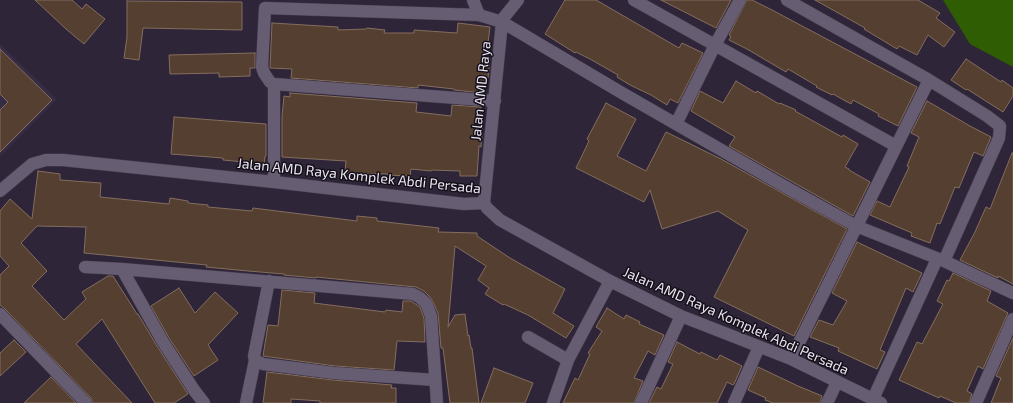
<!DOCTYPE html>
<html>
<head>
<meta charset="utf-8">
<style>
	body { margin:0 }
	canvas { display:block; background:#2e2538 }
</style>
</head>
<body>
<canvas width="1013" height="403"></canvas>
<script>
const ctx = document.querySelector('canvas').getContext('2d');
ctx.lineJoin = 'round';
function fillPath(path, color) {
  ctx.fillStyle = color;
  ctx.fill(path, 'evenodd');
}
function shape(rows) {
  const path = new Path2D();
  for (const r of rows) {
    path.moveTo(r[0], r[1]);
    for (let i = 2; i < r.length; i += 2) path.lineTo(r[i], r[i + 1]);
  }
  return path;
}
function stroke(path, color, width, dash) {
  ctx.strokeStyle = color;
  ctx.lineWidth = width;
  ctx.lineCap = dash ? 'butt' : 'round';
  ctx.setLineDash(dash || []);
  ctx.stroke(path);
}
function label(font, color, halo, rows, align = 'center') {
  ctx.font = font + ' "Exo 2",sans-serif';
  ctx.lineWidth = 3;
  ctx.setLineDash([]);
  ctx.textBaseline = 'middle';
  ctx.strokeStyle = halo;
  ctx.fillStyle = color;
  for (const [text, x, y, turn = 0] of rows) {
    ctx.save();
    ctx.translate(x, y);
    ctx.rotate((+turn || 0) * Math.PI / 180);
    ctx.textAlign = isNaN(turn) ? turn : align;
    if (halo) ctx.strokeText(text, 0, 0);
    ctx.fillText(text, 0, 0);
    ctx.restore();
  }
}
fillPath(shape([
	[0,44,57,99,0,157]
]), '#372c45');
fillPath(shape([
	[943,0,1013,0,1013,67,970,44]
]), '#2e5d03');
const building = shape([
	[35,0,72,0,82,9,86,4,105,19,84,44,66,29,35,0],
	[565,0,596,0,679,48,682,43,703,53,678,103,670,99,667,105,651,95,630,85,617,77,618,75,590,59,576,52,575,53,545,34,565,0],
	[661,0,731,0,716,28,661,0],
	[747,0,752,0,772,10,917,87,898,126,878,116,879,114,853,100,851,104,833,94,832,95,816,87,817,86,788,69,786,72,747,49,729,40,731,36,729,35,747,0],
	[815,0,918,0,940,13,936,18,955,32,944,47,928,35,917,55,899,46,897,49,864,29,865,28,815,0],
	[127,1,242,2,242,30,143,28,139,60,124,58,127,37,127,1],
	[272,23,338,27,338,30,366,29,367,28,385,30,384,33,414,33,414,30,457,33,458,23,490,27,486,58,490,58,488,78,485,78,483,93,454,90,454,89,418,85,418,88,291,78,292,69,270,68,272,23],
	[0,49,52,100,0,152,0,110,8,102,0,94,0,49],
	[255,53,255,68,250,68,250,76,219,77,219,73,170,74,169,55,255,53],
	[966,59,1001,82,1002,80,1013,88,1013,96,1003,112,967,89,966,90,951,80,966,59],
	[736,81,756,93,757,91,779,104,780,103,796,110,795,111,842,137,843,135,858,144,845,167,849,169,849,170,870,182,853,216,729,146,735,137,691,111,700,91,723,103,736,81],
	[290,93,417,103,416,112,451,116,452,105,481,107,479,119,483,119,481,147,479,146,477,176,460,176,460,171,432,170,431,171,411,169,410,176,388,175,388,174,345,173,346,161,282,157,282,116,284,96,290,97,290,93],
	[927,101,970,126,991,137,983,156,974,152,959,188,955,187,940,224,937,223,930,243,911,236,912,233,870,215,877,201,890,207,909,167,907,166,919,137,911,133,927,101],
	[606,103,636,119,617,156,646,171,666,132,721,159,847,229,794,336,714,297,748,230,718,211,662,229,650,190,644,202,576,168,589,141,587,139,606,103],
	[174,117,266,124,266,156,265,156,264,166,244,164,244,162,223,160,223,158,171,154,174,117],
	[1012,153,1013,153,1013,284,998,276,998,278,960,260,975,232,986,207,990,209,1012,153],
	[38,171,60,174,60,180,101,183,100,197,169,204,170,198,188,201,188,203,208,205,208,207,252,211,253,208,357,221,357,216,377,218,377,221,439,228,438,232,477,233,477,236,510,258,565,289,553,313,574,326,566,338,528,315,504,304,503,305,485,294,489,288,478,280,486,266,455,246,448,327,455,315,465,314,468,336,469,335,471,348,472,348,479,403,450,403,443,348,441,348,438,313,431,298,424,291,416,287,316,277,316,278,284,275,284,274,248,271,206,267,207,265,84,253,86,227,37,226,21,243,47,271,32,286,64,320,86,299,82,292,108,276,113,276,137,314,138,314,157,346,188,394,174,403,155,403,102,319,76,344,132,403,93,403,91,398,5,309,0,305,0,275,9,266,0,256,0,211,10,199,32,219,38,171],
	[857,242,922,273,913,292,906,288,880,350,885,352,877,369,838,351,839,348,810,337,819,320,833,325,847,301,832,293,857,242],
	[953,273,991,291,987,301,1008,313,983,369,978,366,967,391,972,394,969,403,956,403,940,396,939,398,899,380,917,342,922,344,943,304,937,301,947,280,949,281,953,273],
	[179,288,195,313,215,292,238,313,208,345,218,360,194,376,169,338,151,306,179,288],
	[282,290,315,293,314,303,385,312,386,310,402,312,403,301,411,301,420,307,424,318,425,342,397,341,394,370,335,366,263,356,268,325,278,326,282,290],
	[607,308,624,319,626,315,640,322,639,324,664,335,655,355,648,351,634,378,643,381,634,403,563,403,575,378,578,380,590,354,588,353,602,331,596,327,607,308],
	[1013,338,1013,403,991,403,1001,378,996,376,1013,338],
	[14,340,26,352,0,376,0,353,14,340],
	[677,342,700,354,701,352,717,360,720,355,742,366,734,384,733,385,727,382,717,403,649,403,657,387,661,389,673,364,668,362,677,342],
	[758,367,798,386,822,396,820,403,773,403,765,400,766,398,748,390,758,367],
	[494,368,533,383,525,403,481,403,494,368],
	[267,372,333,380,392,385,391,388,396,388,396,403,320,403,320,401,291,399,291,403,263,403,267,372],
	[51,377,76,403,24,403,51,377]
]);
fillPath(building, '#543f31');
stroke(building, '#846d5e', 1);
const street = shape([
	[473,0,479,15],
	[634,0,896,146],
	[787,0,929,80,791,359],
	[501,21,518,0],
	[929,80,987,116,1000,126,999,138,944,261],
	[274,84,495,101],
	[676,124,715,45,740,0],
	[274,182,274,84,270,82,264,73,262,67,265,8,479,15,502,22,622,93,791,190,856,226,944,261,1013,293],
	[0,191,32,164,46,160,63,160,274,182,464,204,484,203,487,208,500,220,610,281,681,316,791,359,881,403],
	[484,203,502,22],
	[85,267,122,269,163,342,194,390,204,403],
	[122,269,413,294,419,297,426,303,431,316,437,403],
	[269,281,254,356,255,360,263,364,334,373,435,380],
	[0,314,86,403],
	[528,337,568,360],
	[873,399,937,259],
	[246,403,255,360],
	[553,403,568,360,610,281],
	[641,403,681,316],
	[734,403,759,347],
	[827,403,837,382],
	[976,403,1013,319]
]);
stroke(street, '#494151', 13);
stroke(street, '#675d73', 12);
label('14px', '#eae4f1', '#141019', [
	["Jalan AMD Raya",481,91,-84],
	["Jalan AMD Raya Komplek Abdi Persada",359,176,6],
	["Jalan AMD Raya Komplek Abdi Persada",736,321,24]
]);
</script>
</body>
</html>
